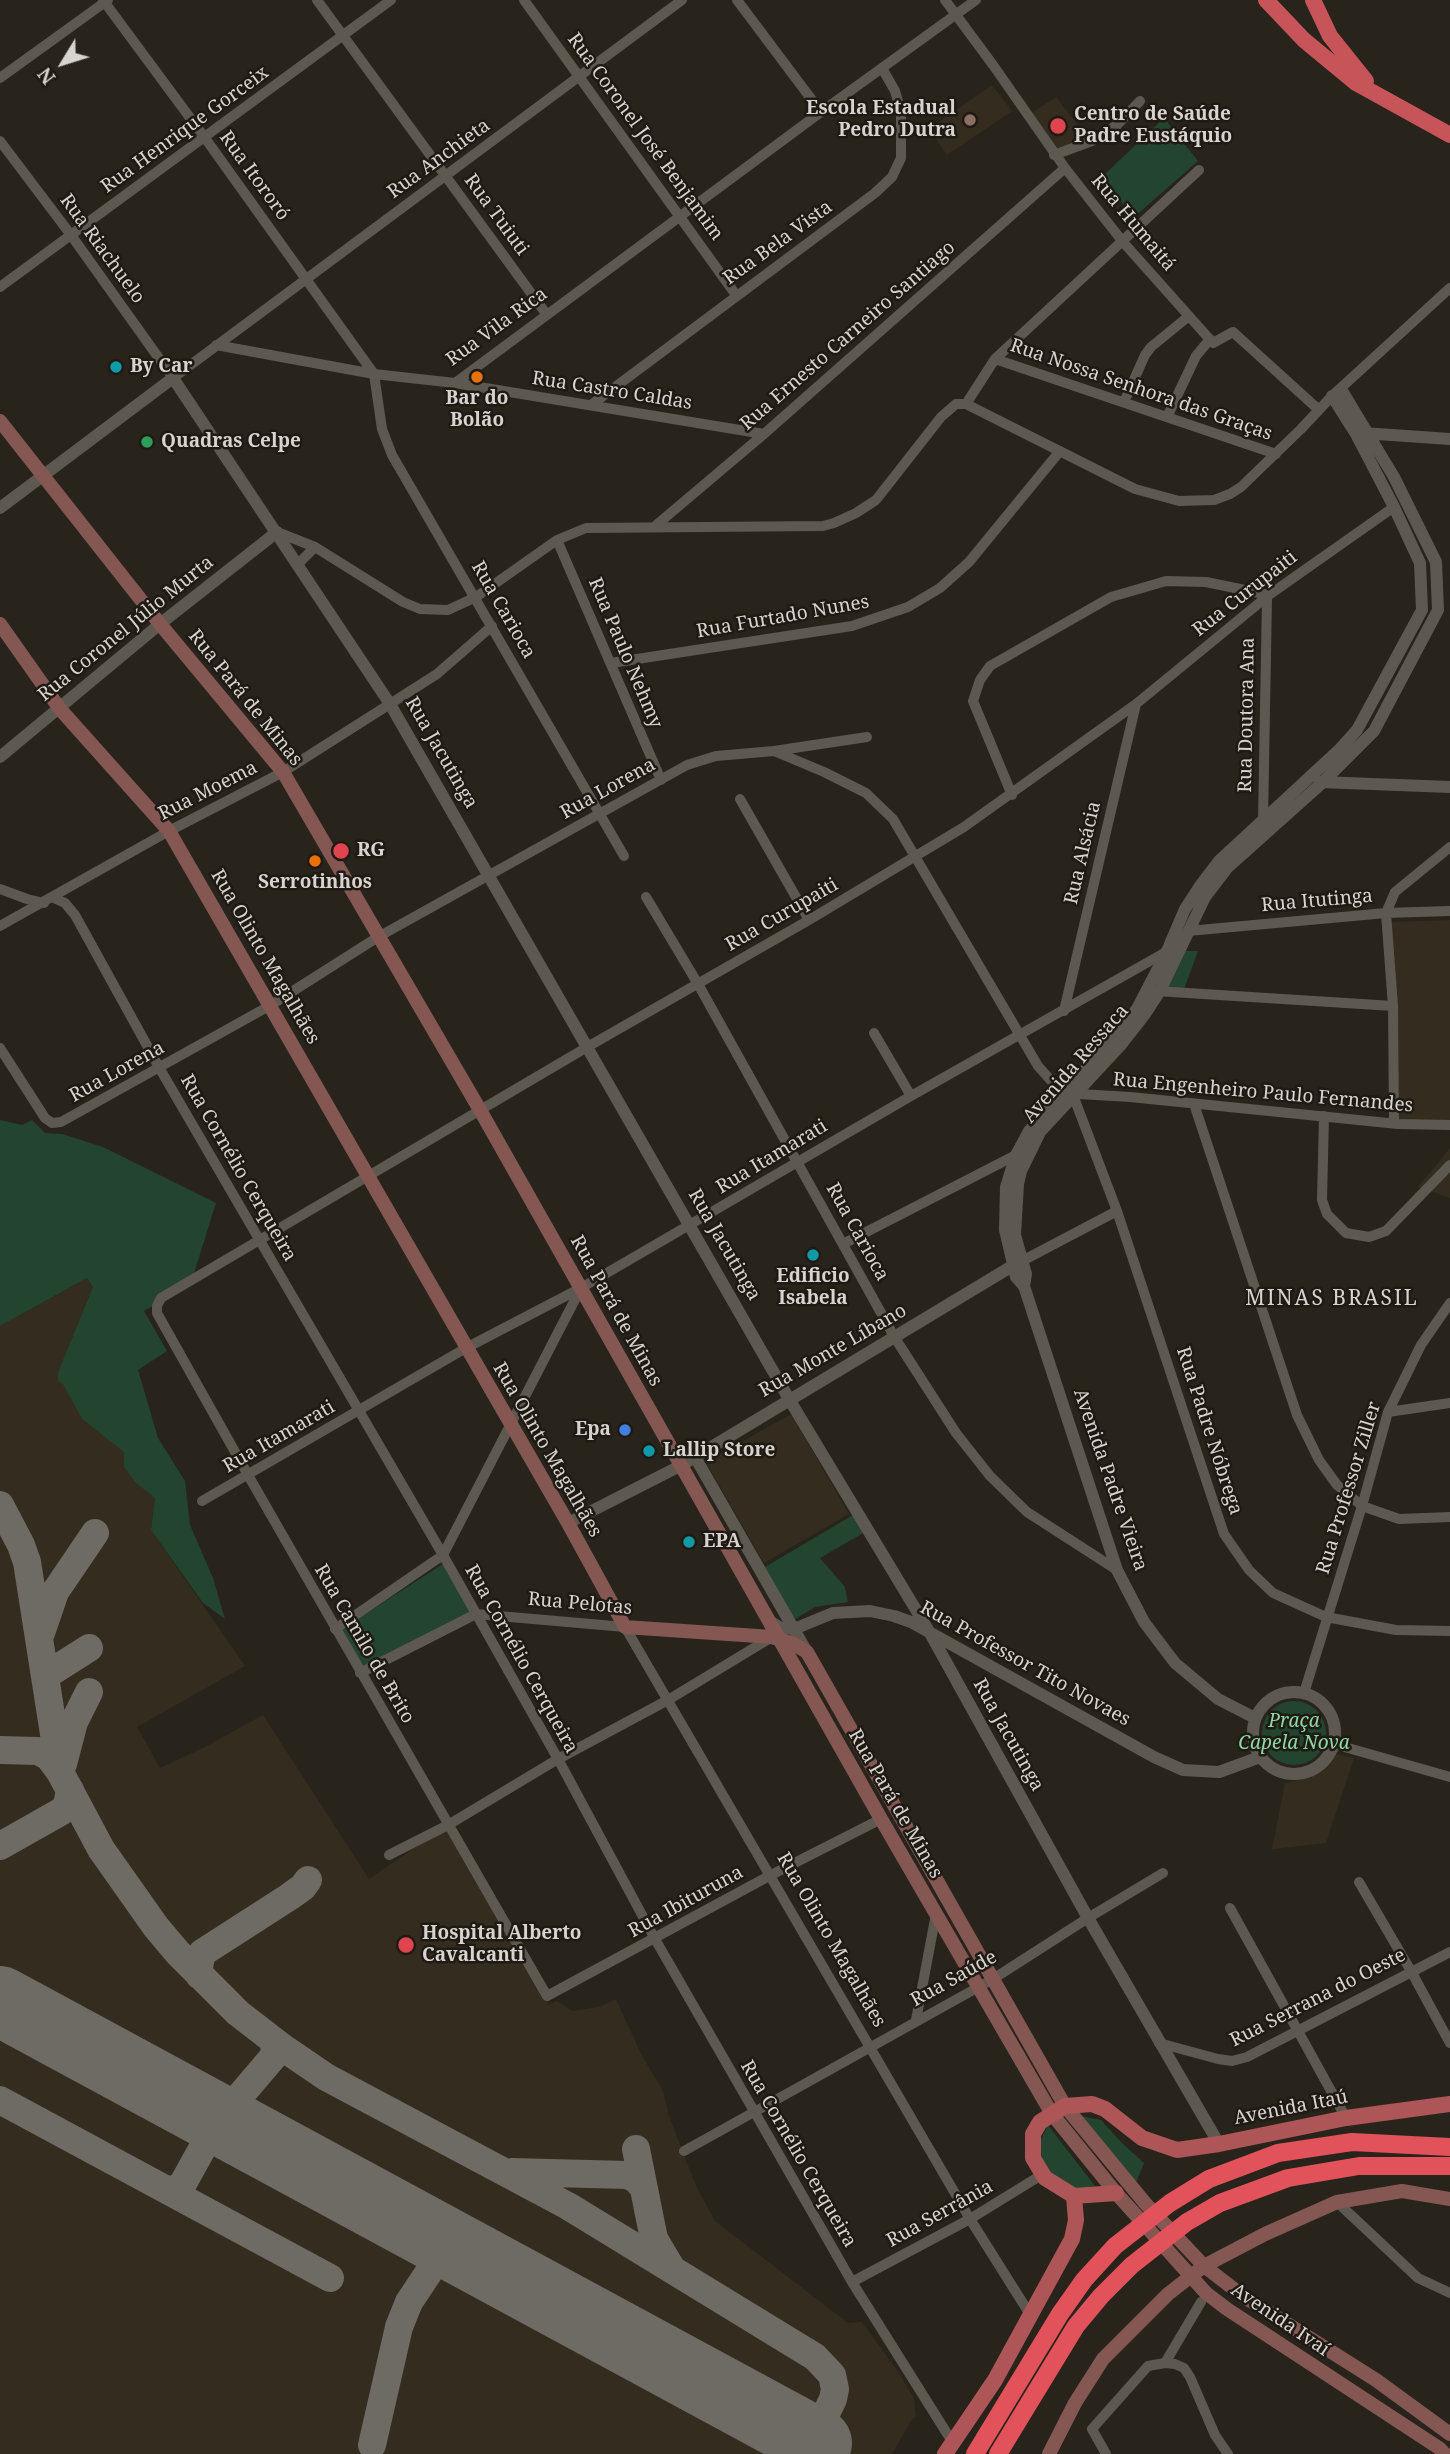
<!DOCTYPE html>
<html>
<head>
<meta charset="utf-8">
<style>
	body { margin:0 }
	#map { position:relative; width:1450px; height:2454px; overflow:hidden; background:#28241c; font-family:"Noto Serif",serif }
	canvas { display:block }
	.north { position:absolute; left:28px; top:28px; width:70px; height:70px; -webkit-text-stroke:5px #1f1a13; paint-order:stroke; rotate:232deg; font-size:19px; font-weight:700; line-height:28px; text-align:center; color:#d7d4cf }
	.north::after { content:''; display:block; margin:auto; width:24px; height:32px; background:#d7d4cf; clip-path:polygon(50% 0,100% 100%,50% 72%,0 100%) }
</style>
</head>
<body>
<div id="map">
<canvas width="1450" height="2454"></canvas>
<div class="north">N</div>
</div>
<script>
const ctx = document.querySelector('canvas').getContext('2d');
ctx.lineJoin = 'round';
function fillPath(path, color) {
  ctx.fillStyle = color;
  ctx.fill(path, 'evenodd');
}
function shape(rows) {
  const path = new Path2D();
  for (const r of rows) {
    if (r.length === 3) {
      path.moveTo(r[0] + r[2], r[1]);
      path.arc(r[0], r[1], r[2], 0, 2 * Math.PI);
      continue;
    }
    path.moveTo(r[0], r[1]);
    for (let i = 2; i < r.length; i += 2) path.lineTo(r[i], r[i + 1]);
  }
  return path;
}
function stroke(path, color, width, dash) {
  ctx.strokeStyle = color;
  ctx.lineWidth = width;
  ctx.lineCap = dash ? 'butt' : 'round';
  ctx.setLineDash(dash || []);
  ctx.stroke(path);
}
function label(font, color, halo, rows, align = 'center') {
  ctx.font = font + ' "Noto Serif",serif';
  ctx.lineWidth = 5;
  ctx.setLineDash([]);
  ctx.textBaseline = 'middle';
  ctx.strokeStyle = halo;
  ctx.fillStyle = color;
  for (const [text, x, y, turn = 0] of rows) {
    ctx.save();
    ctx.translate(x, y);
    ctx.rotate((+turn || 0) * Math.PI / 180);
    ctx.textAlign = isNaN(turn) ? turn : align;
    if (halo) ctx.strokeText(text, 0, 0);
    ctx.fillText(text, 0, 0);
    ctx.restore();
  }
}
fillPath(shape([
	[992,85,1012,111,947,155,929,129],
	[1056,97,1088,138,1056,150,1030,114],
	[1450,920,1450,1124,1398,1124,1389,922],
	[1450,1148,1450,1198,1418,1187],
	[87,1278,93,1287,58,1372,82,1419,125,1452,137,1484,155,1498,151,1530,245,1666,137,1727,160,1768,205,1747,263,1715,369,1879,448,1825,547,1996,548,2005,557,2001,572,2011,599,2007,616,1999,642,2056,663,2091,669,2116,696,2186,715,2221,848,2323,862,2322,897,2370,914,2398,916,2417,912,2419,892,2454,0,2454,0,1326],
	[791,1414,849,1514,764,1563,706,1462],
	[1337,1754,1354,1758,1326,1843,1272,1849,1285,1783,1307,1778,1322,1770]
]), '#342c1f');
fillPath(shape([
	[1164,118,1198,161,1133,218,1103,176],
	[1182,951,1198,951,1183,992,1163,993],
	[0,1120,22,1125,32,1120,45,1133,62,1134,103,1147,216,1203,191,1283,144,1311,167,1351,138,1370,158,1438,185,1481,190,1525,213,1578,225,1619,203,1603,151,1530,155,1498,137,1484,124,1467,124,1452,82,1419,63,1384,58,1381,58,1372,93,1287,87,1278,0,1326],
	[853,1515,865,1532,820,1558,845,1587,848,1602,815,1607,792,1621,765,1567],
	[443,1564,471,1613,362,1667,340,1630],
	[1294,1733,32],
	[1081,2116,1101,2120,1122,2143,1144,2163,1135,2185],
	[1048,2125,1095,2186,1074,2190,1044,2172,1039,2143]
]), '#23442e');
stroke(shape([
	[0,1505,21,1545,27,1562,60,1772,101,1849,156,1927,178,1953,238,2013,282,2047,326,2077,568,2206,815,2357,832,2375,835,2389,833,2399,821,2424,809,2439],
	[41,1633,55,1592,95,1533],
	[45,1676,89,1648],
	[0,1750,38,1751,49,1757,60,1772],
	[63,1764,74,1722,89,1692],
	[0,1846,62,1811,67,1805,70,1790],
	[200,1976,199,1966,202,1953,289,1897,303,1887,308,1880],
	[0,2100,330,2278],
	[210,2115,218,2115,228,2110,274,2056,275,2042],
	[636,2149,654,2239,670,2266],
	[512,2172,627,2175,636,2179,643,2187],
	[170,2190,181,2187,212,2131,205,2112],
	[372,2445,399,2327,409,2302,441,2254,440,2239]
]), '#6e6a64', 28);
stroke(shape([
	[0,2001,817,2443]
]), '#6e6a64', 70);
stroke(shape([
	[103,0,205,138,374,374,382,429,392,455,624,856],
	[317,0,547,315],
	[524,0,736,295],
	[737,0,821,112],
	[945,0,993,65,1065,168,1123,242,1213,343,1233,332,1319,410],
	[0,78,108,0],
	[0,141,71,235,173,378,682,0],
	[1054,155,1092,141,1117,125,1140,101],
	[0,287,391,0],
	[216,345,374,374,455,383,821,112,976,0],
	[995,359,1276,454],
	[455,383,764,434],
	[1124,402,1145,355,1151,347,1189,316],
	[966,404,995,359,1199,170],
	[591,405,875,193,892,177,901,158,901,112,895,91,882,68],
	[1167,417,1196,356,1210,339],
	[654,527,764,434,1065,168],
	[277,532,315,547,403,602,420,609,448,610,476,597,557,540,586,528,823,526,834,523,856,513,876,500,941,417,956,404,966,404,1135,489,1179,501,1214,500,1230,494,1241,487,1301,429,1332,396,1450,288],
	[557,540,661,780],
	[298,564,315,547],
	[611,663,852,626,908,607,940,588,969,562,1060,451],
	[774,751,867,737],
	[1012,795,973,701,980,680,990,666,1111,597,1166,581,1206,582,1269,595],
	[740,799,809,920],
	[1265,824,1263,821,1267,598],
	[0,889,27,899,44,903],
	[646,897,698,984,895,1338,956,1433,990,1476,1027,1512,1117,1570],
	[54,898,65,903,75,915,160,1069,443,1555,558,1759,655,1939,754,2111,852,2282,953,2443],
	[0,926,169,831,283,772,437,674,492,626],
	[1188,931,1386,913,1450,911],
	[1156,991,1393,1006],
	[1064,1011,1136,704],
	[874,1033,911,1096],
	[0,1048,45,1118,52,1123,61,1122,271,1005,378,937,687,765,716,756,774,751,824,772,866,793,893,819,1038,1066,1062,1093,1130,1097,1398,1124,1450,1125],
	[1073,1095,1117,1211,1224,1534,1249,1570,1273,1593,1326,1617,1396,1630,1450,1631],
	[1194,1104,1297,1415,1319,1460,1337,1485,1362,1506,1399,1519,1450,1517],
	[1324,1116,1322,1200,1327,1214,1346,1233,1369,1237,1386,1231,1450,1165],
	[1394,1123,1393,1006,1386,913,1395,892,1450,847],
	[843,1244,1016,1155],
	[1022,1261,1117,1211],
	[1388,1412,1450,1403],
	[202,1501,466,1348,581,1288,911,1096,1166,952],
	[335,1629,443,1555,581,1288],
	[360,1673,476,1614,625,1627,970,2219,1031,2316],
	[1304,1693,1362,1506,1388,1412,1421,1345,1450,1303],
	[1334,1744,1450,1777],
	[881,1819,771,1875,547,1996,248,1475,162,1322,157,1313,157,1306,161,1298,589,1046,809,920,964,827,1136,704,1269,595,1394,507],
	[389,1855,448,1825,558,1759,668,1700,772,1637],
	[1359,1882,1411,1971,1450,2043],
	[1230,1908,1346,2118],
	[916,2020,936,1914],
	[1159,2043,1218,2059,1232,2061,1247,2057,1450,1952],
	[684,2151,993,1979,1088,1918,1163,1873],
	[1337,2202,1418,2278,1450,2293],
	[852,2282,970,2219,1043,2174],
	[1165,2363,1201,2302],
	[1106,2454,1092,2429,1148,2366,1165,2363,1175,2364,1184,2368,1190,2377,1215,2435,1228,2454]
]), '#5e5950', 10);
stroke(shape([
	[1363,433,1450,439],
	[0,508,173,378,390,704,789,1399,930,1633,1088,1918,1219,2144],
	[0,757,160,624,277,532],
	[1320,782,1450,787],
	[1024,1286,1026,1274,1015,1235,1018,1184,1021,1171,1040,1132,1120,1046,1145,1014,1160,991,1205,897,1227,868,1322,783,1374,731,1438,610,1436,562,1394,477,1341,389],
	[695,1457,807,1652],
	[568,1523,680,1466,1019,1262],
	[768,1620,781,1628,794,1629,833,1613,870,1611,894,1616,911,1622,1154,1757,1183,1770,1219,1772,1260,1757],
	[1294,1733,41],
	[1255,1718,1218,1699,1175,1663,1144,1622,1117,1570,1024,1286,1016,1277,1005,1230,1006,1187,1016,1155,1029,1131,1117,1035,1137,1009,1167,951,1185,909,1200,886,1219,861,1339,750,1357,730,1422,610,1420,563,1394,507,1356,434,1332,396]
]), '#5e5950', 12);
stroke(shape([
	[0,421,160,624,283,772,480,1110,881,1819,1052,2114,1116,2193,1206,2293,1227,2309,1439,2448,1445,2454],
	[0,624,60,709,169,831,568,1523,625,1627,772,1637,794,1644,807,1652,1065,2106,1145,2203,1204,2266,1243,2296,1376,2380,1450,2434],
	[1049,2454,1075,2403,1103,2359,1168,2294,1204,2266,1265,2234,1337,2202,1402,2191,1450,2199]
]), '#855753', 14);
stroke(shape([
	[1074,2196,1045,2178,1033,2158,1033,2134,1040,2122,1065,2106,1092,2104,1105,2109,1142,2138,1177,2150,1219,2144,1346,2118,1450,2104],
	[1074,2196,1116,2193],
	[945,2454,995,2380,1072,2239,1076,2220,1074,2196]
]), '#ad5557', 16);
stroke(shape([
	[1266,0,1304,40,1356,83,1450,135],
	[1313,0,1330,36,1366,81]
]), '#c75459', 16);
stroke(shape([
	[975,2454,1060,2314,1084,2280,1115,2246,1170,2203,1209,2179,1278,2153,1352,2142,1450,2147],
	[998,2454,1076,2326,1101,2296,1132,2265,1187,2222,1220,2203,1288,2178,1359,2166,1450,2166]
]), '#e1525b', 18);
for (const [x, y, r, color] of [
	[970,120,7,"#8d6e63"],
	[1058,126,9,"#e0444e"],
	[116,367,7,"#0f9aa8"],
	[477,377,7,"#e8710a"],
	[147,442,7,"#2e9e5b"],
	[341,851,9,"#e0444e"],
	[315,861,7,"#e8710a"],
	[813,1255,7,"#0f9aa8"],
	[625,1430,7,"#3f7fe0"],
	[649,1451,7,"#0f9aa8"],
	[689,1542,7,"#0f9aa8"],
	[406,1945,9,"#e0444e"]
]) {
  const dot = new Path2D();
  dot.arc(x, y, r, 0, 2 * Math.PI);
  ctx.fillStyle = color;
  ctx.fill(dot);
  stroke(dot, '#1f1a13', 2.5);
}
label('bold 19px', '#d7d4cf', '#1f1a13', [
	["Escola Estadual",956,109,"right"],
	["Pedro Dutra",956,131,"right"],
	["Centro de Saúde",1074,115],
	["Padre Eustáquio",1074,137],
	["By Car",130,367],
	["Bar do",477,399,"center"],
	["Bolão",477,421,"center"],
	["Quadras Celpe",161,442],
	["RG",357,851],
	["Serrotinhos",315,883,"center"],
	["Edificio",813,1277,"center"],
	["Isabela",813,1299,"center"],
	["Epa",611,1430,"right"],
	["Lallip Store",663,1451],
	["EPA",703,1542],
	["Hospital Alberto",422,1934],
	["Cavalcanti",422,1956]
], 'left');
label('19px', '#d7d4cf', '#1f1a13', [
	["Rua Henrique Gorceix",185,130,-36],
	["Rua Coronel José Benjamim",645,137,54],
	["Rua Anchieta",439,159,-36],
	["Rua Itororó",254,176,54],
	["Rua Tuiuti",496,215,54],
	["Rua Humaitá",1133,223,50],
	["Rua Bela Vista",778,243,-36],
	["Rua Riachuelo",102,249,54],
	["Rua Vila Rica",497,327,-36],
	["Rua Ernesto Carneiro Santiago",848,336,-41],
	["Rua Nossa Senhora das Graças",1141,390,19],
	["Rua Castro Caldas",612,391,9],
	["Rua Curupaiti",1245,594,-38],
	["Rua Carioca",503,610,60],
	["Rua Furtado Nunes",783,617,-10],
	["Rua Coronel Júlio Murta",126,629,-39],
	["Rua Paulo Nehmy",625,653,67],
	["Rua Pará de Minas",245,698,51],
	["Rua Doutora Ana",1247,715,-89],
	["Rua Jacutinga",441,753,60],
	["Rua Lorena",608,789,-29],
	["Rua Moema",208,791,-27],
	["Rua Alsácia",1083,853,-77],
	["Rua Itutinga",1317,901,-5],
	["Rua Curupaiti",782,915,-30],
	["Rua Olinto Magalhães",265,957,60],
	["Avenida Ressaca",1076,1064,-49],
	["Rua Lorena",117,1072,-29],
	["Rua Engenheiro Paulo Fernandes",1263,1093,5],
	["Rua Itamarati",772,1157,-31],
	["Rua Cornélio Cerqueira",238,1168,60],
	["Rua Carioca",857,1232,61],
	["Rua Jacutinga",724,1245,60],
	["Rua Pará de Minas",616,1311,61],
	["Rua Monte Líbano",833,1351,-30],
	["Rua Padre Nóbrega",1209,1431,72],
	["Rua Itamarati",279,1437,-30],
	["Rua Olinto Magalhães",547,1450,60],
	["Avenida Padre Vieira",1110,1480,71],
	["Rua Professor Ziller",1349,1488,-73],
	["Rua Pelotas",580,1604,5],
	["Rua Camilo de Brito",364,1644,60],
	["Rua Cornélio Cerqueira",521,1659,61],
	["Rua Professor Tito Novaes",1025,1664,29],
	["Rua Jacutinga",1008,1735,61],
	["Rua Pará de Minas",895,1804,60],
	["Rua Ibituruna",686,1902,-29],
	["Rua Olinto Magalhães",831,1940,60],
	["Rua Saúde",954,1979,-29],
	["Rua Serrana do Oeste",1318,1998,-27],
	["Avenida Itaú",1291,2108,-11],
	["Rua Cornélio Cerqueira",798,2154,60],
	["Rua Serrânia",940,2214,-29],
	["Avenida Ivaí",1280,2320,34]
]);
label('italic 19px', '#8dd9a4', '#1f1a13', [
	["Praça",1294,1722],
	["Capela Nova",1294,1744]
]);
ctx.letterSpacing = '2px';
label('21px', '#d7d4cf', '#1f1a13', [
	["MINAS BRASIL",1332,1299]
]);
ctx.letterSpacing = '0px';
</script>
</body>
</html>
